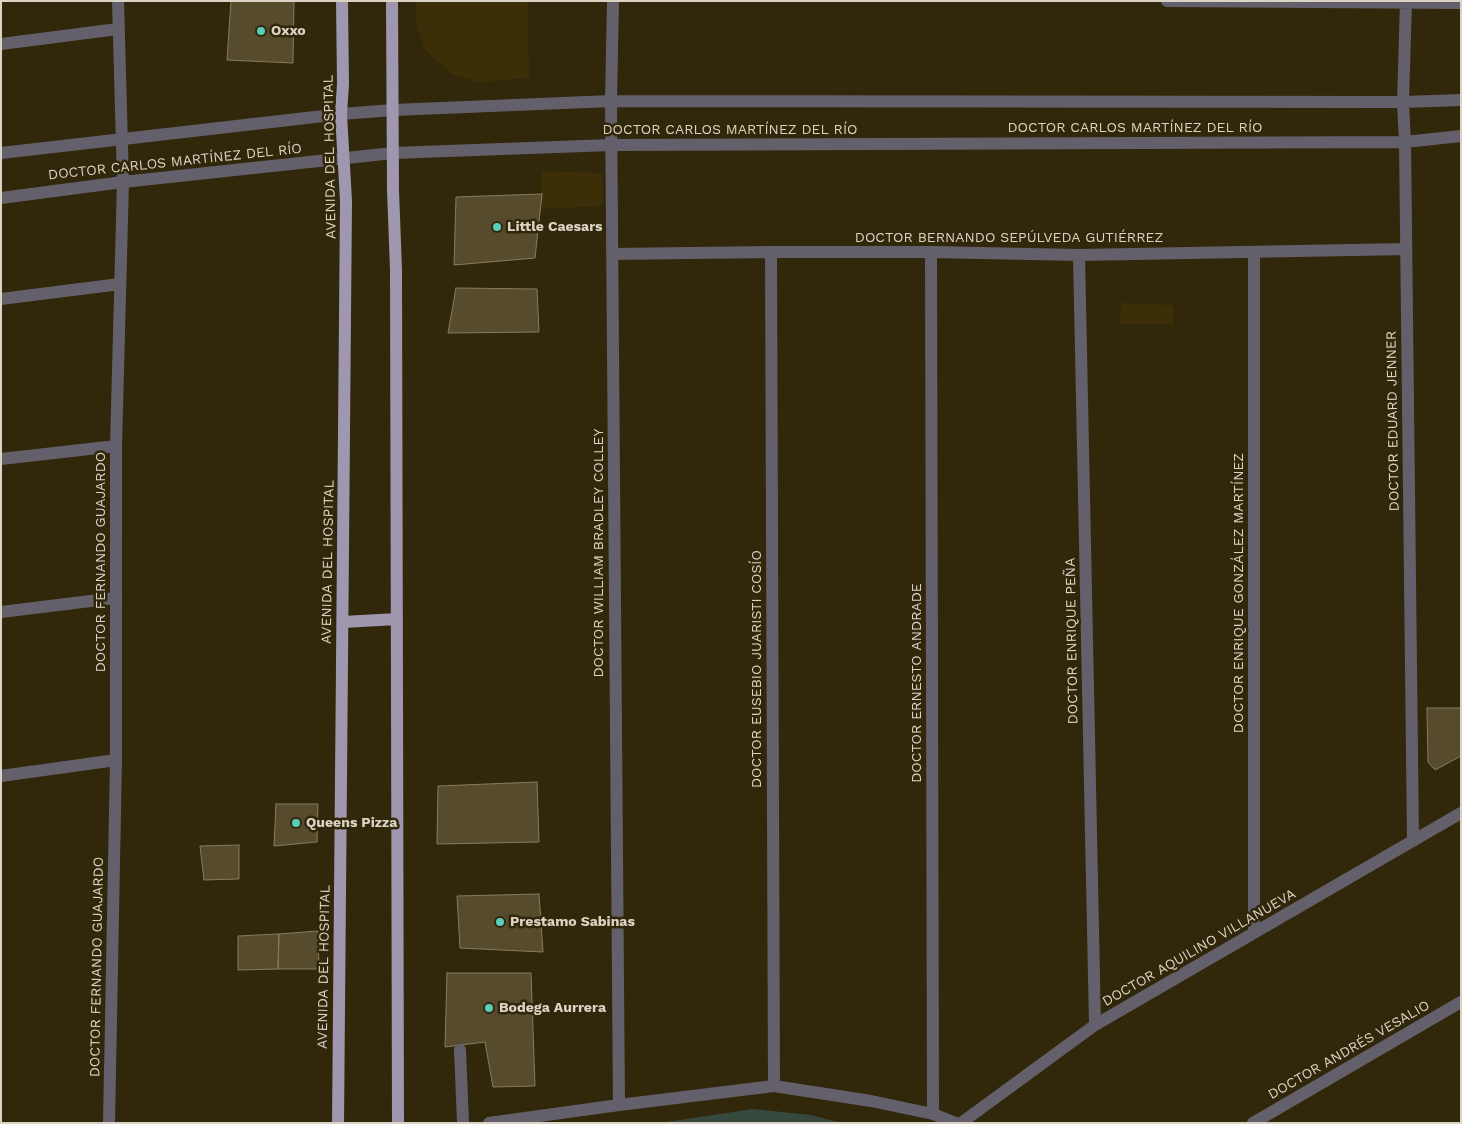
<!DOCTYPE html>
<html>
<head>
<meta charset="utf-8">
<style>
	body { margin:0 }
	#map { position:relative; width:1462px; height:1124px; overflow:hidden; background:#31270a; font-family:"Work Sans",sans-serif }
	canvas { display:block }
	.frame { position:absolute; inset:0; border:2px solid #dbd4c4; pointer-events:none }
</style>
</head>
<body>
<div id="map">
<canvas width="1462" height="1124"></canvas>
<div class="frame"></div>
</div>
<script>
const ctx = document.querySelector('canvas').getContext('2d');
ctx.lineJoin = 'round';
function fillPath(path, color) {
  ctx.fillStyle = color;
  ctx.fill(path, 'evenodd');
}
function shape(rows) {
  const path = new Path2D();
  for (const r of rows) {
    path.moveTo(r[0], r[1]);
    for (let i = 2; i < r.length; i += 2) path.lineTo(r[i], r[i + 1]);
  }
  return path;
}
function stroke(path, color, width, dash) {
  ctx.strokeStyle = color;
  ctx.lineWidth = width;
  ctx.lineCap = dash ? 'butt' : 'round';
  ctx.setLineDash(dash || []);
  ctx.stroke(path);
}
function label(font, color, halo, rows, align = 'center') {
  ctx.font = font + ' "Work Sans",sans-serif';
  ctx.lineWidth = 5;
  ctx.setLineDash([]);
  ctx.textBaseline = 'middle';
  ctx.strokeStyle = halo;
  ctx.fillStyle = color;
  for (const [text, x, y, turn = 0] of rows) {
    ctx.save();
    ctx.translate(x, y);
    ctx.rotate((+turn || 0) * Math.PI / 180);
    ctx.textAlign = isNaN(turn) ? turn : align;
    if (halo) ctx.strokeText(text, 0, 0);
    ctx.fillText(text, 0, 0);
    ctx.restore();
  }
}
fillPath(shape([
	[416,1,528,1,529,78,479,82,452,74,425,50,416,22],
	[542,171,602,173,603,206,541,209],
	[1121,303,1173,305,1174,324,1120,324]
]), '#3c2f08');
fillPath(shape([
	[753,1109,811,1115,841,1123,660,1123]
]), '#37493f');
const building = shape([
	[231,1,294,1,293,63,227,60,231,1],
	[542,194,535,258,454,265,456,197,542,194],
	[456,288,537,289,539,332,448,333,456,288],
	[1427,708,1461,708,1461,756,1435,770,1428,762,1427,708],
	[537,782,539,842,437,844,438,786,537,782],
	[276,804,318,804,317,842,274,846,276,804],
	[239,845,239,879,204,880,200,846,239,845],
	[539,894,543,952,460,948,457,896,539,894],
	[318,931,319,969,278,969,279,934,318,931],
	[279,934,278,969,238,970,238,936,279,934],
	[447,973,531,973,535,1086,493,1087,485,1042,445,1047,447,973]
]);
fillPath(building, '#574b2e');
stroke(building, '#887c5d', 1);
stroke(shape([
	[460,1050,463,1123]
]), '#64606b', 12);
stroke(shape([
	[613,1,611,101,619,1105],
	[1167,1,1461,3],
	[1406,1,1403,102,1405,142,1413,841],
	[1,44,118,29],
	[1,153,341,114,393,110,611,101,1403,102,1461,100],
	[1,198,123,182,393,153,611,145,1405,142,1461,136],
	[771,252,774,1086],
	[931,252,933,1114],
	[1254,252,1254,933],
	[612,254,771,252,931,252,1079,255,1406,249],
	[1079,255,1095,1025],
	[1,299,120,284],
	[1,459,116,446],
	[1,612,115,598],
	[1,776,116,760],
	[109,1123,116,760,116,446,123,182,118,1],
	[489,1123,619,1105,774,1086,871,1101,933,1114,956,1123],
	[961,1123,1095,1025,1461,813],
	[1253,1123,1461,1002]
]), '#64606b', 12);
stroke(shape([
	[392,1,393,190,396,270,398,1123],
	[343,622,397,619],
	[338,1123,346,201,341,114,343,84,342,1]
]), '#9f97ae', 12);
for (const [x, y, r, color] of [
	[261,31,5,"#5bcebb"],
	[497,227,5,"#5bcebb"],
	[296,823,5,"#5bcebb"],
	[500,922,5,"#5bcebb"],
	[489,1008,5,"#5bcebb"]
]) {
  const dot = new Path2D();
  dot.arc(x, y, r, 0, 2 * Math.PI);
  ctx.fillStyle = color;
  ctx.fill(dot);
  stroke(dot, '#31270a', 2);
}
label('bold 14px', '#dbd4c4', '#31270a', [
	["Oxxo",271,31],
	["Little Caesars",507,227],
	["Queens Pizza",306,823],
	["Prestamo Sabinas",510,922],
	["Bodega Aurrera",499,1008]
], 'left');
label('14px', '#dbd4c4', '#31270a', [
	["DOCTOR CARLOS MARTÍNEZ DEL RÍO",1135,128],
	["DOCTOR CARLOS MARTÍNEZ DEL RÍO",730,130],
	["AVENIDA DEL HOSPITAL",330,157,-91],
	["DOCTOR CARLOS MARTÍNEZ DEL RÍO",175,162,-6],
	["DOCTOR BERNANDO SEPÚLVEDA GUTIÉRREZ",1009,238],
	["DOCTOR EDUARD JENNER",1393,421,-91],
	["DOCTOR WILLIAM BRADLEY COLLEY",599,553,-90],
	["DOCTOR FERNANDO GUAJARDO",101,562,-90],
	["AVENIDA DEL HOSPITAL",328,562,-89],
	["DOCTOR ENRIQUE GONZÁLEZ MARTÍNEZ",1239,593,-90],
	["DOCTOR ENRIQUE PEÑA",1072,641,-91],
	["DOCTOR EUSEBIO JUARISTI COSÍO",757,669,-90],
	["DOCTOR ERNESTO ANDRADE",917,683,-90],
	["DOCTOR AQUILINO VILLANUEVA",1199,948,-30],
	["DOCTOR FERNANDO GUAJARDO",97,967,-89],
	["AVENIDA DEL HOSPITAL",324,967,-89],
	["DOCTOR ANDRÉS VESALIO",1349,1050,-30]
]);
</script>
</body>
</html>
